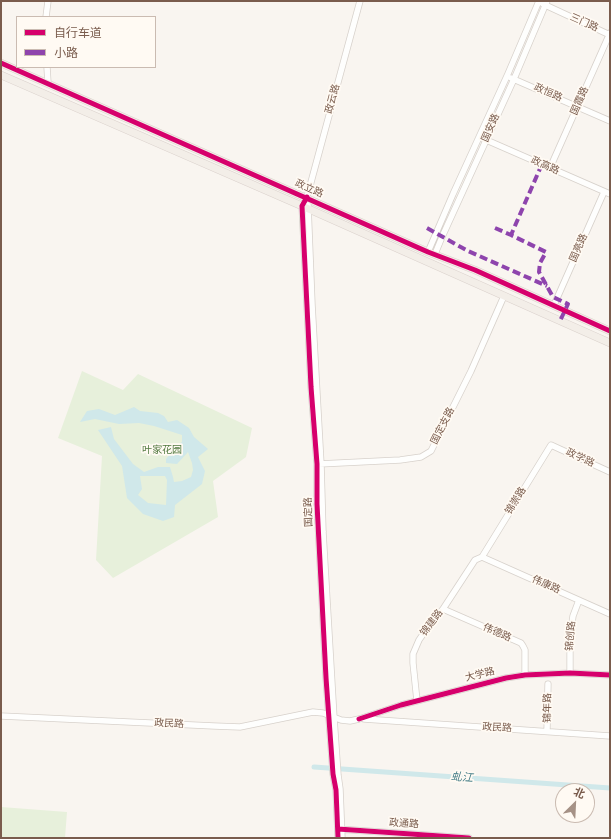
<!DOCTYPE html>
<html>
<head>
<meta charset="utf-8">
<style>
	body { margin:0 }
	#map { position:relative; width:611px; height:839px; overflow:hidden; background:#f9f5f0; font-family:Poppins,"Noto Sans SC",sans-serif }
	canvas { display:block }
	.frame { position:absolute; inset:0; border:2px solid #7a5c4d; pointer-events:none }
	.legend { position:absolute; left:16px; top:16px; width:140px; height:52px; box-sizing:border-box; background:#fffaf3; border:1px solid #cabbb1; margin:0; padding:5px 7px; list-style:none; font-size:12px; color:#7a5c4d }
	.legend li { display:flex; align-items:center; gap:8px; height:20px }
	.legend b { width:20px; border:1px solid #cabbb1 }
	.north { position:absolute; left:555px; top:783px; width:40px; height:40px; box-sizing:border-box; background:#fffaf3; border:1px solid #cabbb1; border-radius:50%; rotate:24deg; font-size:11px; font-weight:700; line-height:16px; text-align:center; color:#7a5c4d }
	.north::after { content:''; display:block; margin:auto; width:14px; height:18px; background:#a69286; clip-path:polygon(50% 0,100% 100%,50% 72%,0 100%) }
</style>
</head>
<body>
<div id="map">
<canvas width="611" height="839"></canvas>
<div class="frame"></div>
<ul class="legend">
<li><b style="height:5px;background:#d6006c"></b>自行车道</li>
<li><b style="height:5px;background:#8e44ad"></b>小路</li>
</ul>
<div class="north">北</div>
</div>
<script>
const ctx = document.querySelector('canvas').getContext('2d');
ctx.lineJoin = 'round';
function fillPath(path, color) {
  ctx.fillStyle = color;
  ctx.fill(path, 'evenodd');
}
function shape(rows) {
  const path = new Path2D();
  for (const r of rows) {
    path.moveTo(r[0], r[1]);
    for (let i = 2; i < r.length; i += 2) path.lineTo(r[i], r[i + 1]);
  }
  return path;
}
function stroke(path, color, width, dash) {
  ctx.strokeStyle = color;
  ctx.lineWidth = width;
  ctx.lineCap = dash ? 'butt' : 'round';
  ctx.setLineDash(dash || []);
  ctx.stroke(path);
}
function label(font, color, halo, rows, align = 'center') {
  ctx.font = font + ' Poppins,"Noto Sans SC",sans-serif';
  ctx.lineWidth = 3.5;
  ctx.setLineDash([]);
  ctx.textBaseline = 'middle';
  ctx.strokeStyle = halo;
  ctx.fillStyle = color;
  for (const [text, x, y, turn = 0] of rows) {
    ctx.save();
    ctx.translate(x, y);
    ctx.rotate((+turn || 0) * Math.PI / 180);
    ctx.textAlign = isNaN(turn) ? turn : align;
    if (halo) ctx.strokeText(text, 0, 0);
    ctx.fillText(text, 0, 0);
    ctx.restore();
  }
}
fillPath(shape([
	[82,371,123,390,138,374,252,428,246,457,213,481,218,517,113,578,96,560,102,456,58,438],
	[1,807,67,812,65,838,1,838]
]), '#e7f0db');
fillPath(shape([
	[134,407,140,411,158,413,164,416,168,422,177,420,189,428,194,437,208,449,198,457,205,471,202,484,175,505,174,517,163,521,143,514,127,498,122,466,98,430,111,427,114,439,133,464,144,472,158,467,170,467,173,477,174,482,182,481,191,477,193,470,192,463,188,452,177,464,166,463,166,459,175,448,182,442,182,435,154,426,139,423,119,424,95,419,80,422,87,411,99,409,115,415],
	[140,476,165,476,167,480,166,505,148,503,138,495,142,489]
]), '#d0e8ea');
stroke(shape([
	[314,767,610,788]
]), '#d0e8ea', 5);
const minor = shape([
	[543,4,610,35],
	[46,17,48,1],
	[47,67,48,83],
	[511,78,610,121],
	[484,139,610,194],
	[550,168,610,33],
	[308,205,312,304,321,464,323,532,334,718,338,775,340,789,342,838],
	[428,252,453,194,507,76,539,1],
	[435,254,442,237,514,79,547,1],
	[554,305,604,192],
	[319,464,400,460,421,457,431,451,471,371,504,296],
	[482,557,551,445,610,472],
	[482,557,610,614],
	[443,609,521,643,523,646,525,650,525,675],
	[570,673,570,652,572,623,573,616,579,600],
	[417,701,413,663,413,654,419,640,426,630,443,609,475,560,482,557],
	[1,716,214,726,240,727,313,712,323,713,341,720,350,721,359,719,401,705,506,678,525,675,570,673,610,675],
	[364,719,610,736],
	[547,731,548,684],
	[338,829,469,838],
	[338,838,336,790,333,774,326,678,317,504,317,464,311,387,302,206,307,197,360,1]
]);
const major = shape([
	[1,63,428,252,475,270,610,331],
	[1,75,302,206,610,343]
]);
stroke(minor, '#d7d1cb', 7);
stroke(major, '#dad1cc', 8);
stroke(minor, '#fefefd', 5.5);
stroke(major, '#f3eee8', 7);
stroke(shape([
	[542,164,511,235,546,252,540,263,539,272,553,297,568,304,560,321],
	[427,228,450,241,468,251,547,286],
	[495,228,511,235]
]), '#8e44ad', 4, [8, 4]);
stroke(shape([
	[1,63,428,252,475,270,610,331],
	[307,197,302,206,311,387,317,464,317,504,326,678,333,774,336,790,338,838],
	[359,719,401,705,506,678,525,675,570,673,610,675],
	[338,829,469,838]
]), '#d6006c', 5);
label('10px', '#7a5c4d', '#fffaf3', [
	["三门路",584,23,24],
	["政恒路",548,93,24],
	["政云路",333,99,-75],
	["国霞路",580,101,-66],
	["国安路",491,128,-66],
	["政高路",545,166,24],
	["政立路",309,189,24],
	["国亮路",579,248,-66],
	["国定支路",443,426,-63],
	["政学路",580,458,25],
	["锦崇路",516,501,-58],
	["国定路",309,512,-92],
	["伟康路",546,585,24],
	["锦建路",432,623,-53],
	["伟德路",497,633,24],
	["锦创路",571,636,-85],
	["大学路",480,675,-14],
	["锦年路",548,708,-89],
	["政民路",169,724,3],
	["政民路",497,728,3],
	["政通路",404,824,4]
]);
label('10px', '#537a41', '#fffaf3', [
	["叶家花园",162,450]
]);
label('italic 11px', '#437c86', '#fffaf3', [
	["虬江",462,778,4]
]);
</script>
</body>
</html>
